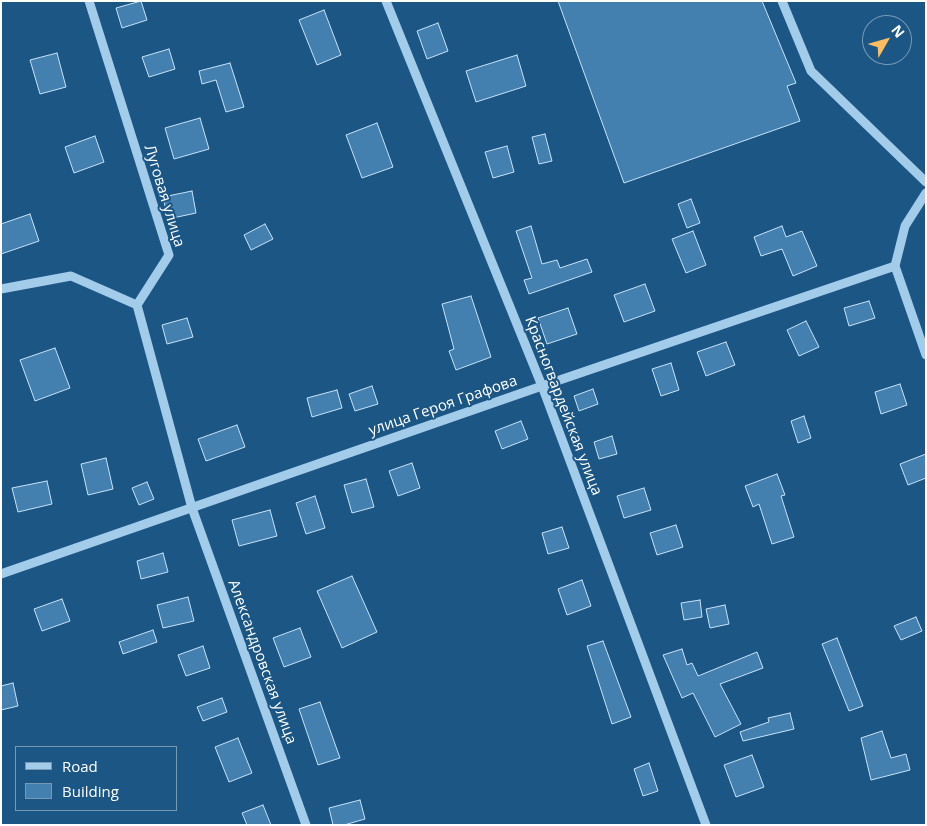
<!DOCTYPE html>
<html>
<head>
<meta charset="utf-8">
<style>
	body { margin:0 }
	#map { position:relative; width:927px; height:826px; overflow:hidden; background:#1b5685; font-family:"Open Sans",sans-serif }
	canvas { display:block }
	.frame { position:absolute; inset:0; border:2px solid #fff; pointer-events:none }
	.legend { position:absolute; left:15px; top:746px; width:162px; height:65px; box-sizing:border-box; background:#1b5685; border:1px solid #769ab6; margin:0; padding:6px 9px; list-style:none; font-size:15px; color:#fff }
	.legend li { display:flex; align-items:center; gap:10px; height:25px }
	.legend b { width:25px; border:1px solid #769ab6 }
	.north { position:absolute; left:862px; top:15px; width:50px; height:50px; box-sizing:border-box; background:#1b5685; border:1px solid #769ab6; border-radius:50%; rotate:52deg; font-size:14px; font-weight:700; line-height:20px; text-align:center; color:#fff }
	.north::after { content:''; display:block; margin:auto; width:18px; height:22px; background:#fcbc5f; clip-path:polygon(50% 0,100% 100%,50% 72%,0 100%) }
</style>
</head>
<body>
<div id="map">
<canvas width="927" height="826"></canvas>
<div class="frame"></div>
<ul class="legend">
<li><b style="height:6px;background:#a3cceb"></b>Road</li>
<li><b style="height:14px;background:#4480af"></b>Building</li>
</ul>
<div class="north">N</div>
</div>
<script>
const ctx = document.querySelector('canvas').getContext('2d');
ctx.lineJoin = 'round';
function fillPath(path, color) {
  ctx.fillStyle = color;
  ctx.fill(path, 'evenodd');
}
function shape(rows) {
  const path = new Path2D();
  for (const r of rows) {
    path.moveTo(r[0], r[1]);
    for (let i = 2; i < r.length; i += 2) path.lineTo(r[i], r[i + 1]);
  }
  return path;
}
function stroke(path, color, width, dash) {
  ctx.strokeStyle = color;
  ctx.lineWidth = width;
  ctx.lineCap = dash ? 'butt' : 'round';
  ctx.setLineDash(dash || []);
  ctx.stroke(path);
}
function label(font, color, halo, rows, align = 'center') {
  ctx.font = font + ' "Open Sans",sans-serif';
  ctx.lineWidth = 4;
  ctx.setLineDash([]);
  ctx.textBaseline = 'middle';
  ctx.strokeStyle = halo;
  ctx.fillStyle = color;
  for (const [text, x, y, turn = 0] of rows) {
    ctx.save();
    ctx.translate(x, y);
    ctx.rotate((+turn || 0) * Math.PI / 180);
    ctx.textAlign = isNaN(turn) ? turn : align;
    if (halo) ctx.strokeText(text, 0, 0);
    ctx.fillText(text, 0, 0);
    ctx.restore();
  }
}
const building = shape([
	[141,1,147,20,122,28,116,8,141,1],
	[558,1,762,1,796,83,787,86,800,121,624,183,558,1],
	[324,10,341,55,317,65,299,20,324,10],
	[438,23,448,51,427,59,417,31,438,23],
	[169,49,175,69,149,77,142,57,169,49],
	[57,53,66,87,40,94,30,60,57,53],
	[517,55,526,86,476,102,466,71,517,55],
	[230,63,244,107,226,112,216,80,202,84,199,71,230,63],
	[200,118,209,149,174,159,165,128,200,118],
	[377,123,393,167,362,178,346,135,377,123],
	[545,134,552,161,539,164,532,137,545,134],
	[95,136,104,162,74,173,65,147,95,136],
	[507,146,514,172,493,178,485,152,507,146],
	[192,191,196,213,168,219,163,197,192,191],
	[691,199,700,223,687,228,678,204,691,199],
	[30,214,39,241,1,254,1,224,30,214],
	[265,224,273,239,251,250,244,235,265,224],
	[531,226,542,264,557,260,560,268,587,259,592,272,529,294,524,280,532,278,516,231,531,226],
	[782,226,786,237,802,231,817,266,793,276,782,249,761,256,754,237,782,226],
	[693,231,706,265,686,273,672,239,693,231],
	[645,284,655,311,624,322,614,295,645,284],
	[471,296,491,357,456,370,449,351,454,349,442,304,471,296],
	[869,301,875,318,849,326,844,308,869,301],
	[568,308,577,334,547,344,538,318,568,308],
	[187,318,193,337,167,344,162,325,187,318],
	[806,321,819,347,799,356,787,330,806,321],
	[726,342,735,365,706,376,697,352,726,342],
	[55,348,70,388,35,401,20,360,55,348],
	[671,363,679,390,661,396,652,369,671,363],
	[900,384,907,405,881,414,875,392,900,384],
	[372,386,378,404,355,411,349,394,372,386],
	[593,389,598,404,579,411,574,396,593,389],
	[337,390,342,408,312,417,307,398,337,390],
	[804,416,811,438,798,443,791,421,804,416],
	[521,421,528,439,502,449,495,431,521,421],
	[237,425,245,447,206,461,198,439,237,425],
	[612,436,617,454,599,459,594,442,612,436],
	[926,454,926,478,908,485,900,464,926,454],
	[106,458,113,489,88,495,81,464,106,458],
	[412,463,420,488,398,496,389,471,412,463],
	[777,474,785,495,781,496,794,537,772,544,759,504,753,507,745,486,777,474],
	[366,479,374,507,352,513,344,485,366,479],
	[47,481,52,504,18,512,12,488,47,481],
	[147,482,154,499,139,505,132,488,147,482],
	[644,488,651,510,624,518,617,496,644,488],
	[315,496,325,528,306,534,296,503,315,496],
	[270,510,277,536,239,546,232,520,270,510],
	[676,525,683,547,657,555,650,533,676,525],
	[562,527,569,548,548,554,542,533,562,527],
	[163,553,168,572,141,579,137,561,163,553],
	[352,576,377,632,342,648,317,591,352,576],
	[582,580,591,606,567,615,558,589,582,580],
	[188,597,194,621,163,628,157,605,188,597],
	[62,599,70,621,42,631,34,609,62,599],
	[700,600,702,617,684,620,681,603,700,600],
	[725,605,729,624,710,628,706,609,725,605],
	[916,617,922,631,901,640,894,626,916,617],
	[300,628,311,657,284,667,273,638,300,628],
	[153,630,157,642,123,654,119,642,153,630],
	[837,638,863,706,849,711,822,644,837,638],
	[603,641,631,717,612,724,587,646,603,641],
	[203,646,210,668,186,676,178,655,203,646],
	[682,649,687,665,692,663,698,676,757,652,763,668,720,684,741,724,715,737,693,693,682,698,663,655,682,649],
	[13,683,18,706,1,710,1,686,13,683],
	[222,698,227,712,203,721,197,707,222,698],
	[320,702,340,758,318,765,299,709,320,702],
	[790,713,794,729,743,741,740,732,769,722,768,718,790,713],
	[882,731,891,758,906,754,910,770,871,780,861,738,882,731],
	[238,738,252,773,229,782,215,747,238,738],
	[752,755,764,787,736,797,724,765,752,755],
	[649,763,658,791,643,796,634,769,649,763],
	[360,800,365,819,344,825,333,825,329,808,360,800],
	[263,805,271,825,247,825,242,813,263,805]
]);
fillPath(building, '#4480af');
stroke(building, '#c7e3f8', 1);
stroke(shape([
	[89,1,169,255,137,305,192,508,306,825],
	[386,1,542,386,706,825],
	[782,1,811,71,926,182],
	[895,266,926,355],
	[895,266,905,226,926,193],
	[1,289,71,276,137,305],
	[1,574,542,386,895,266]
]), '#a3cceb', 9);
label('15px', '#fff', '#1b5685', [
	["Луговая улица",164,196,73],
	["улица Героя Графова",443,406,-19],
	["Красногвардейская улица",563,406,69],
	["Александровская улица",262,662,70]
]);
</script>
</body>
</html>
